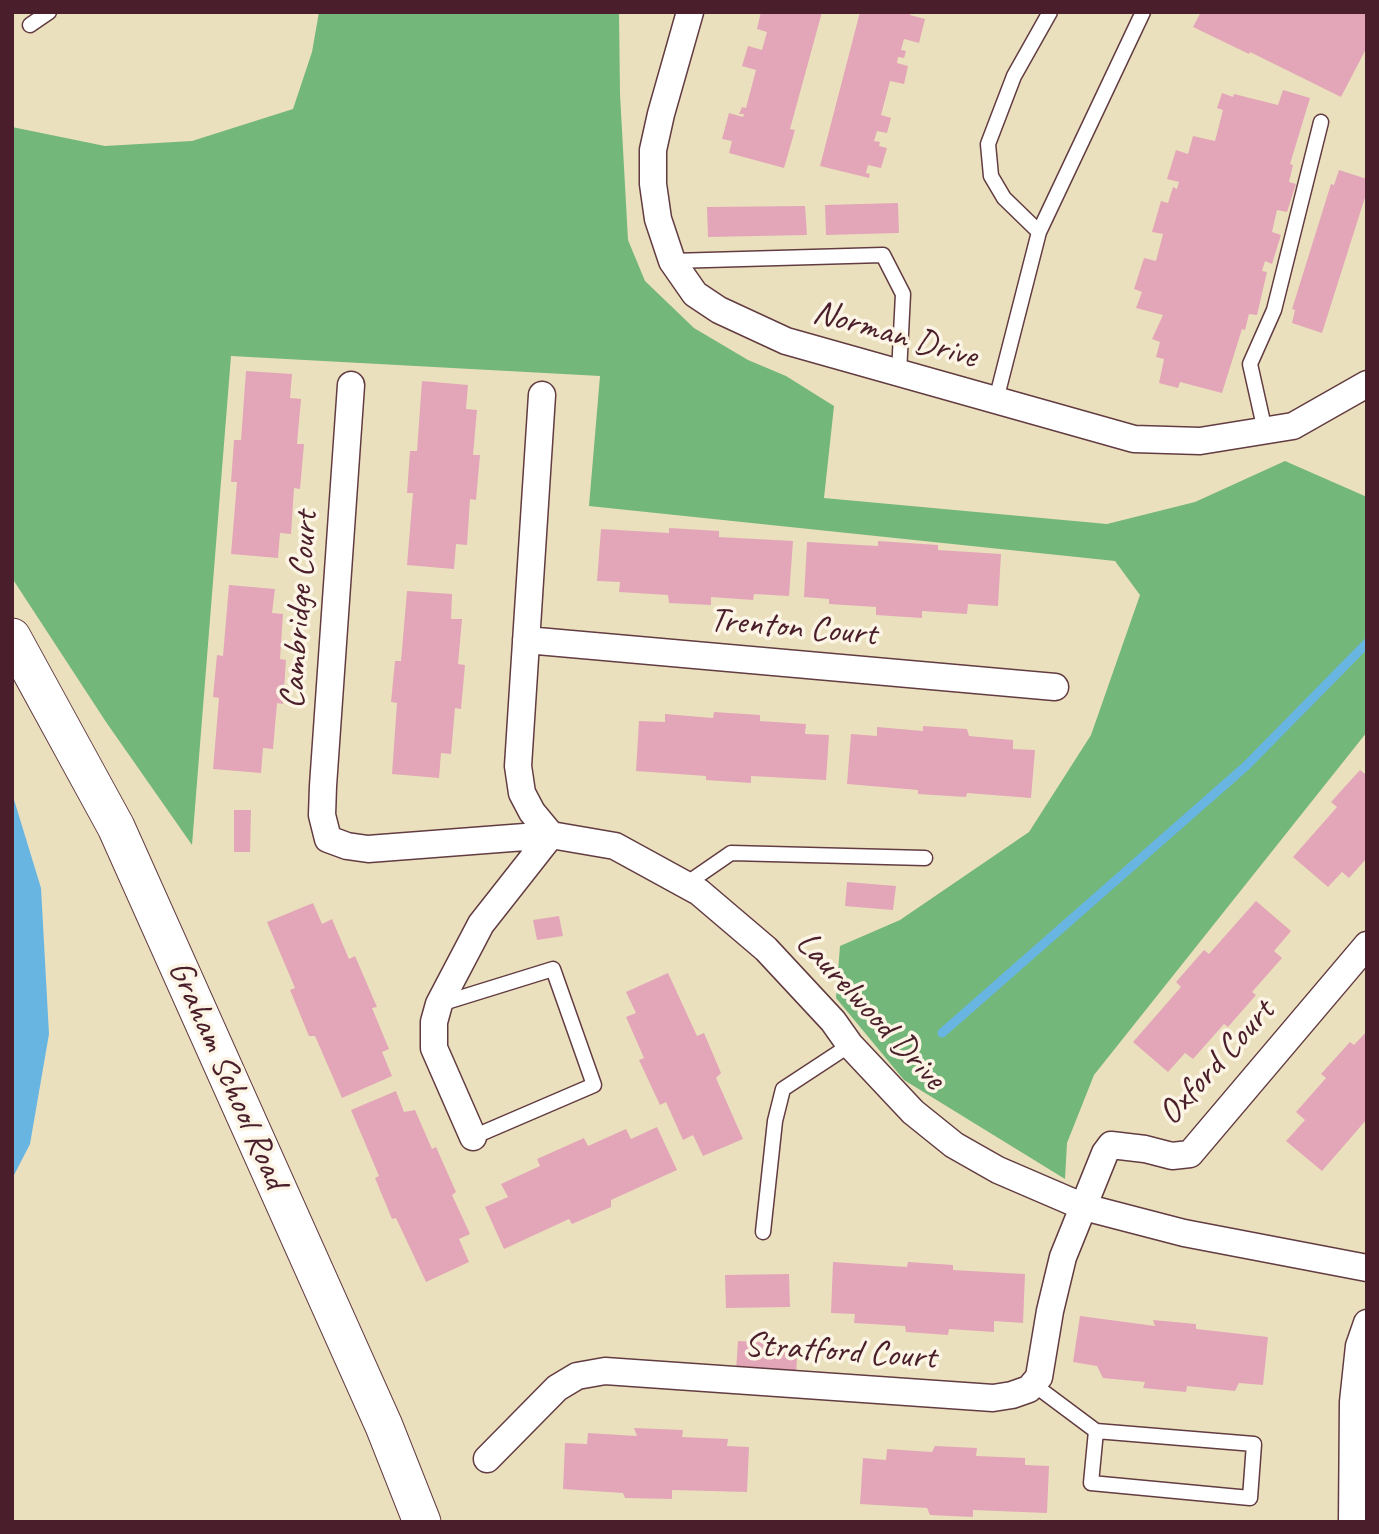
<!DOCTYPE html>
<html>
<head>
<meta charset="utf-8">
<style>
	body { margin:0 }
	#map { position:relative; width:1379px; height:1534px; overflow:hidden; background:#ebe0bd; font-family:Caveat,sans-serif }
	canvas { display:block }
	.frame { position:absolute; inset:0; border:14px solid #4a1f2b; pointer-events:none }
</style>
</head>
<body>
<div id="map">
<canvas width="1379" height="1534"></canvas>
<div class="frame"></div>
</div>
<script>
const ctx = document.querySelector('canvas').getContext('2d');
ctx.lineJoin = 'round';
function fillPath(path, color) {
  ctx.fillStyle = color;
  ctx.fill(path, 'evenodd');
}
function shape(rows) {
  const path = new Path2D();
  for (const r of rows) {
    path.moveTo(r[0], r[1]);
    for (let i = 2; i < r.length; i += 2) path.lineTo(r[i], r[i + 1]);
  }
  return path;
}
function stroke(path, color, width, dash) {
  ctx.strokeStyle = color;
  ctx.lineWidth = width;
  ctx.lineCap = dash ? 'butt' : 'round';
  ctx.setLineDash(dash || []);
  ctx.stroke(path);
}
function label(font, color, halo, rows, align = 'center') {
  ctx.font = font + ' Caveat,sans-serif';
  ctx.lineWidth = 7;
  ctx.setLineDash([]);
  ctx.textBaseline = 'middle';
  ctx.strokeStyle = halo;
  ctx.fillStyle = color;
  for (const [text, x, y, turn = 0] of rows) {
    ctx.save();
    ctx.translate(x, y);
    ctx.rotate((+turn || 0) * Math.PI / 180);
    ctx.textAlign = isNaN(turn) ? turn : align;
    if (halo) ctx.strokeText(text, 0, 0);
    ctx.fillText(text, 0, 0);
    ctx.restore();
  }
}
fillPath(shape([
	[319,12,619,12,620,94,628,240,645,281,694,328,748,360,786,376,834,406,824,498,1107,524,1195,502,1285,461,1367,497,1367,732,1094,1075,1067,1143,1065,1179,904,1080,836,998,840,946,900,920,1029,832,1091,735,1140,595,1115,561,589,506,600,376,231,356,192,845,106,722,12,578,12,127,105,146,192,141,293,109,312,52]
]), '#74b77a');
fillPath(shape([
	[12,793,41,888,49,1034,30,1144,12,1179]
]), '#69b5e2');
stroke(shape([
	[942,1033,1246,766,1367,643]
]), '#69b5e2', 9);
fillPath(shape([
	[761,12,822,12,790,129,795,130,784,168,729,153,732,141,722,139,729,113,743,117,744,114,739,114,742,107,746,108,756,70,742,66,748,46,762,50,767,32,757,29],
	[860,12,911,12,910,15,925,19,919,43,904,39,901,50,906,51,904,58,898,57,897,63,908,66,904,84,890,81,881,115,891,118,887,133,877,131,874,141,880,142,879,146,887,148,881,168,868,165,866,173,870,174,869,178,820,166],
	[1201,12,1367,12,1367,47,1341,97,1250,52,1249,54,1193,27],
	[1283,90,1310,98,1290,164,1293,165,1289,182,1296,184,1287,212,1277,210,1272,232,1281,235,1272,264,1265,261,1262,271,1267,272,1257,315,1249,314,1245,330,1242,329,1222,393,1180,382,1178,388,1159,383,1164,359,1156,357,1160,342,1152,339,1163,315,1136,308,1142,292,1134,289,1144,258,1156,261,1163,234,1152,232,1161,201,1168,203,1173,187,1177,189,1179,182,1167,179,1176,150,1188,154,1193,136,1215,141,1223,110,1217,108,1222,93,1233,97,1234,94,1278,105],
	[1339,170,1367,179,1367,191,1322,333,1292,323,1295,310,1292,309,1331,184,1334,185],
	[898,203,899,233,826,235,825,205],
	[805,206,807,235,708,237,707,207],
	[246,371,292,374,290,398,301,399,297,444,304,444,300,489,294,488,291,534,280,533,278,558,231,554,237,482,231,482,234,440,241,440],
	[422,381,468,385,466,409,477,410,473,455,480,455,476,500,470,499,467,545,456,544,454,569,407,565,413,493,407,493,410,451,417,451],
	[669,528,719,531,719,537,793,541,789,596,754,594,753,600,711,597,711,605,669,603,668,595,619,592,620,582,597,581,601,529,669,533],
	[878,541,938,545,938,550,1001,554,998,606,968,604,967,614,922,611,922,618,876,615,876,607,829,604,829,599,804,597,807,542,878,546],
	[229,585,275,589,272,613,283,614,280,659,286,660,283,704,277,703,273,749,263,748,261,773,213,769,219,698,213,697,217,655,223,656],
	[407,591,452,594,451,619,462,619,458,664,465,665,461,709,455,708,451,754,441,753,439,778,392,774,397,703,391,702,395,661,401,661],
	[714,712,760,715,760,721,806,724,805,734,829,735,826,780,751,776,751,783,706,780,706,776,636,771,639,721,665,722,665,714,713,718],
	[923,726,967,729,969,736,1013,740,1013,749,1035,750,1031,798,967,793,966,797,918,794,918,790,847,784,851,734,877,736,877,727,923,731],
	[1360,770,1365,774,1367,772,1367,858,1349,878,1342,872,1328,887,1293,857,1337,807,1331,802],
	[234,810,251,810,250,852,234,852],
	[847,882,896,886,893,910,845,906],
	[1256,901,1291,931,1274,951,1282,958,1252,992,1256,995,1228,1027,1224,1024,1193,1059,1185,1053,1168,1072,1133,1042,1181,987,1176,982,1204,950,1209,954],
	[313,903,322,924,332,919,349,959,355,956,377,1007,372,1008,389,1049,382,1052,392,1076,342,1098,315,1036,309,1036,290,990,295,988,267,922],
	[559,916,563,936,537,940,533,920],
	[668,973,697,1036,704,1033,721,1073,716,1078,743,1139,703,1156,693,1135,683,1140,666,1102,660,1105,639,1060,644,1058,626,1017,636,1013,626,992],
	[1367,1031,1367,1119,1322,1171,1286,1141,1305,1120,1296,1112,1326,1078,1321,1074,1350,1042,1354,1045],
	[396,1091,404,1112,415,1110,432,1149,436,1147,456,1192,452,1195,470,1234,459,1239,469,1262,426,1282,396,1218,392,1219,375,1178,379,1176,351,1110],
	[657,1127,677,1170,611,1200,611,1207,572,1224,569,1219,504,1249,485,1207,508,1197,501,1184,540,1166,537,1159,584,1138,588,1146,626,1129,631,1139],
	[833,1262,907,1267,908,1262,953,1265,953,1270,1025,1274,1023,1323,994,1321,994,1332,949,1329,948,1335,906,1332,905,1326,854,1323,855,1314,831,1313],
	[789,1274,790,1307,726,1308,725,1275],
	[1080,1316,1155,1326,1153,1320,1196,1324,1196,1329,1268,1337,1263,1385,1239,1383,1235,1391,1187,1386,1186,1392,1143,1388,1145,1382,1103,1378,1097,1366,1073,1362],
	[738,1341,798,1344,796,1374,736,1371],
	[634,1428,683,1430,682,1437,728,1439,727,1446,749,1447,747,1492,672,1490,672,1499,625,1498,623,1493,563,1489,565,1443,587,1444,588,1433,637,1436],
	[935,1446,977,1448,976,1456,1025,1458,1025,1465,1049,1466,1047,1513,973,1510,973,1517,930,1515,927,1508,860,1504,863,1458,886,1460,887,1449,932,1452]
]), '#e2a6b8');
const lane = shape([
	[30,25,49,12],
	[1039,232,1004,198,991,176,988,144,1014,76,1050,12],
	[672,261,883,255,903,294,899,373],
	[996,400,1039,232,1143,12],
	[1265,431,1250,364,1274,310,1321,122],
	[686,884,731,853,925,858],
	[440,1004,553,969,594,1085,473,1137],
	[763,1232,775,1121,783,1089,850,1045],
	[1033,1384,1096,1431,1091,1483,1250,1498,1254,1444,1096,1431]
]);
const street = shape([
	[690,12,661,114,653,150,653,184,658,219,672,261,695,294,719,310,786,341,1134,439,1200,441,1293,426,1367,384],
	[351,385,323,786,322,815,328,839,347,846,368,849,551,835,615,846,699,892,766,949,833,1021,850,1045,913,1112,954,1145,998,1170,1084,1207,1184,1233,1367,1268],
	[526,640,1055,687],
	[473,1137,434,1048,434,1022,439,1004,481,924,551,835,532,812,522,793,518,766,542,395],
	[487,1459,557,1388,577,1376,605,1371,993,1398,1012,1395,1029,1389,1039,1377,1050,1311,1063,1257,1105,1153,1111,1145,1145,1149,1172,1156,1190,1154,1367,945],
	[1352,1522,1353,1402,1359,1346,1367,1323]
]);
const secondary = shape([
	[12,637,116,827,384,1426,422,1522]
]);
stroke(lane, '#623c41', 17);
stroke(street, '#623c41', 29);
stroke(secondary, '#623c41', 39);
stroke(lane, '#fff', 14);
stroke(street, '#fff', 26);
stroke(secondary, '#fff', 37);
label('35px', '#4a1f2b', '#fcf5e5', [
	["Norman Drive",895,335,16],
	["Cambridge Court",300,610,-86],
	["Trenton Court",793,628,5],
	["Laurelwood Drive",870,1011,47],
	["Oxford Court",1217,1063,-48],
	["Graham School Road",227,1075,66],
	["Stratford Court",840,1352,4]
]);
</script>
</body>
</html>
